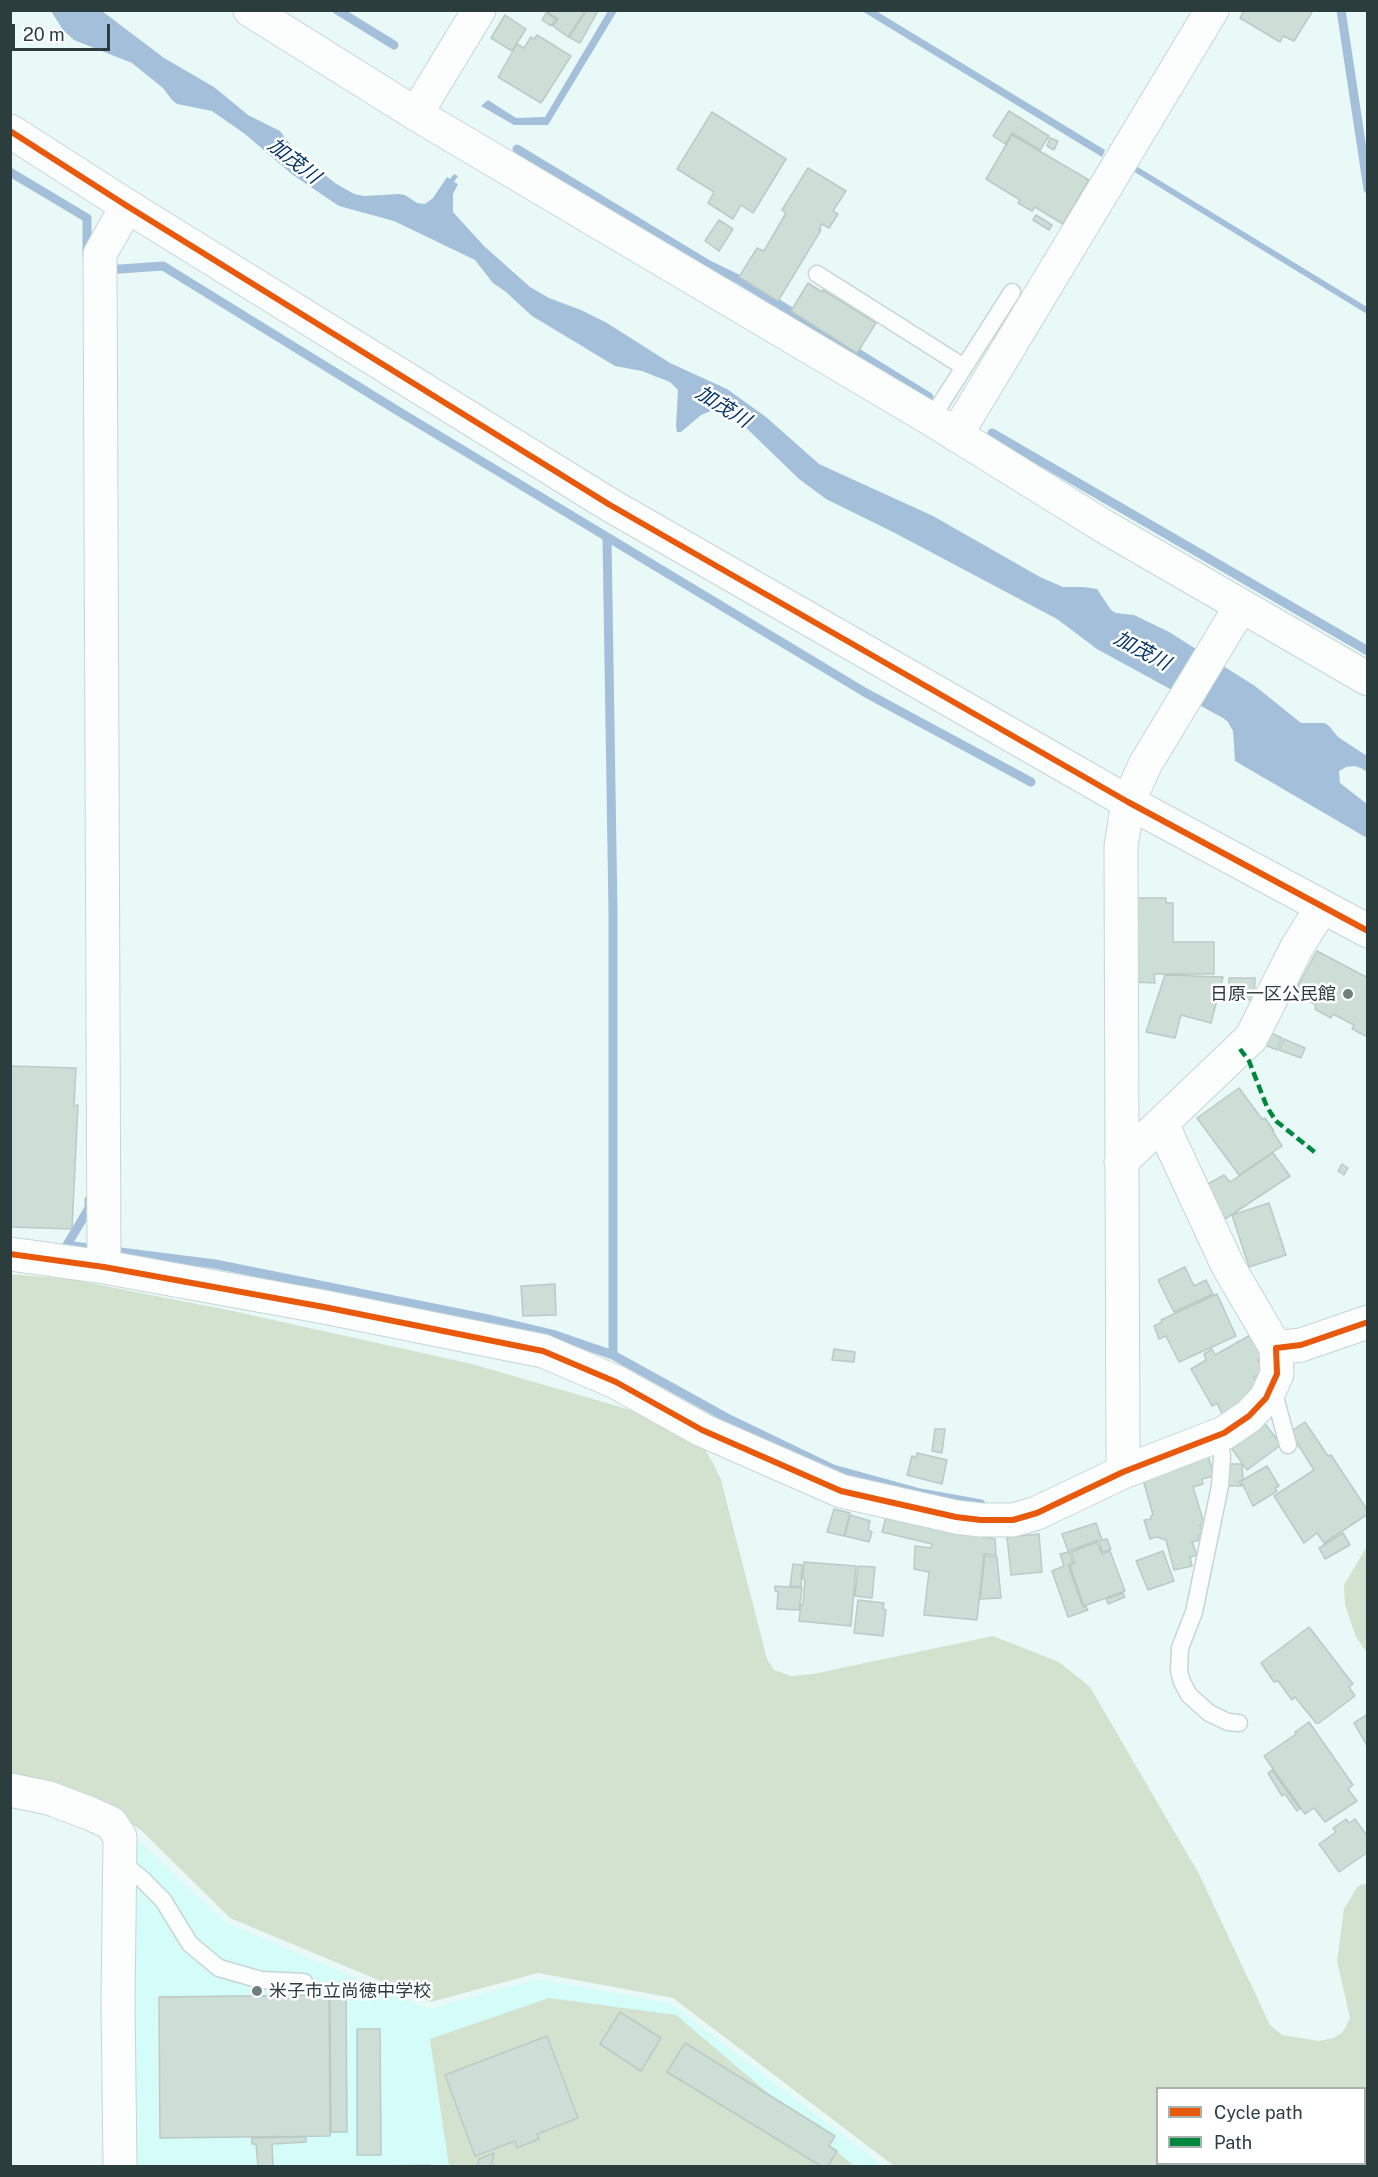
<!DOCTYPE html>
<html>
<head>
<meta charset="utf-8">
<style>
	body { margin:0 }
	#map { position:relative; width:1378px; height:2177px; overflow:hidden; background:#e9f9f7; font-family:"Public Sans",sans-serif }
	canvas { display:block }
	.frame { position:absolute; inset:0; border:12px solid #2b3e3d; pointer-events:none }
	.legend { position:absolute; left:1156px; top:2087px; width:210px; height:78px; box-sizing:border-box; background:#fff; border:2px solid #aab2b1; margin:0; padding:8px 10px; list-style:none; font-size:18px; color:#2b3e3d }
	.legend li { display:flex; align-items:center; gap:12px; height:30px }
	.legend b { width:30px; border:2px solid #aab2b1 }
	.scale { position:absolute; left:12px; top:24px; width:98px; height:27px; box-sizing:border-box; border:3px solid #2b3e3d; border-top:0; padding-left:8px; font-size:18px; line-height:21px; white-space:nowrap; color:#2b3e3d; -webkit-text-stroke:4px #fff; paint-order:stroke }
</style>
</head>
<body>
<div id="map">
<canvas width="1378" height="2177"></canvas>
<div class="frame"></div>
<ul class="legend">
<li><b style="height:8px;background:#e8590c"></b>Cycle path</li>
<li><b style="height:8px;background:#00873e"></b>Path</li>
</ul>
<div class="scale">20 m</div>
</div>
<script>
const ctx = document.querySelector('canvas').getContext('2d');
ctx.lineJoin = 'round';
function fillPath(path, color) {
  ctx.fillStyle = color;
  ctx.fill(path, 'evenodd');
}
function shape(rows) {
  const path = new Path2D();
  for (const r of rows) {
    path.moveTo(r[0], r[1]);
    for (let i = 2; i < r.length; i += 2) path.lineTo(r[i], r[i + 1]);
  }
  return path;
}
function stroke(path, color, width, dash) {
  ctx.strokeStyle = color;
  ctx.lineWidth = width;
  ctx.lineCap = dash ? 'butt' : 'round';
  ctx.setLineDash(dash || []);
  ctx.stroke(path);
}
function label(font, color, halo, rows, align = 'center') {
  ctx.font = font + ' "Public Sans","Noto Sans JP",sans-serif';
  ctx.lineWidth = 5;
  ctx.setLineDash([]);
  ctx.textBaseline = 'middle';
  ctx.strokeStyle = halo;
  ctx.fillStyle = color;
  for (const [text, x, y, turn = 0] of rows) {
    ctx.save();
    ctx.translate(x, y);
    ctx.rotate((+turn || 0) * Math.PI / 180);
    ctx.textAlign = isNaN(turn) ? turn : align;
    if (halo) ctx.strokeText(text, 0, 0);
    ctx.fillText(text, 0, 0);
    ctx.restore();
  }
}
fillPath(shape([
	[135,1838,226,1923,429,2009,538,1979,670,2003,883,2166,130,2166]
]), '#d4fcf8');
fillPath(shape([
	[10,1274,69,1279,233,1311,472,1364,648,1415,704,1448,713,1463,721,1480,767,1659,774,1670,791,1676,813,1674,993,1636,1059,1662,1090,1687,1199,1874,1270,2025,1282,2035,1319,2041,1334,2038,1343,2032,1350,2018,1337,1961,1344,1909,1358,1886,1367,1883,1367,2166,894,2166,673,1998,538,1973,431,2002,230,1918,142,1831,98,1800,11,1775],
	[1158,2088,1364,2088,1364,2164,1158,2164],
	[1367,1546,1367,1653,1356,1637,1345,1605,1344,1585],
	[549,1998,676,2015,854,2166,449,2166,430,2039]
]), '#d3e2ce');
fillPath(shape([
	[51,11,102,11,164,58,214,87,248,115,280,131,296,152,335,183,354,194,364,196,399,194,405,195,417,203,425,204,433,198,447,177,450,179,454,174,458,176,454,182,458,184,453,194,453,212,484,246,530,287,549,298,581,310,607,323,670,363,727,389,766,417,819,464,933,516,1040,577,1063,587,1083,587,1097,589,1111,610,1116,613,1134,615,1169,632,1255,686,1301,723,1325,723,1330,727,1338,737,1367,756,1367,772,1361,768,1354,766,1346,767,1339,771,1340,783,1367,804,1367,838,1235,761,1233,731,1228,722,1223,718,1097,649,1057,619,893,532,826,499,799,479,736,418,722,411,711,411,701,415,681,432,677,432,676,426,678,390,670,382,642,371,615,366,547,325,532,316,506,292,493,283,475,260,394,221,339,206,293,175,245,134,212,111,177,104,172,100,163,88,132,63,74,40,63,30],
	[608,11,617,11,548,125,514,125,481,106,488,100,516,118,545,117],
	[862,11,876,11,1105,150,1102,157],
	[1136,166,1367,307,1367,314,1133,171]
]), '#a3bfda');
stroke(shape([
	[337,10,394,45],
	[1341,10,1368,189],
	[517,149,709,265,738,279,929,397],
	[10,172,87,218,87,255],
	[106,270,163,266,398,411,866,693,1031,782],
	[992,433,1368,651],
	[607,537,613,913,613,1355],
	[67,1245,89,1208,89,1200],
	[73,1246,215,1264,488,1319,555,1335,613,1355,727,1418,833,1469,920,1493,981,1504]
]), '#a3bfda', 9);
const building = shape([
	[544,10,586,10,568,37,553,26,558,19,544,10],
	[587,10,598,11,580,43,569,37,587,10],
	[1244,10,1311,10,1312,12,1294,41,1283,36,1280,42,1240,18,1244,10],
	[546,13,556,19,551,26,542,20,546,13],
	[505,15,526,29,512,51,491,38,505,15],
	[537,35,571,56,541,103,498,77,517,44,524,48,531,37,534,39,537,35],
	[1009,111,1049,136,1040,150,1012,133,1005,144,993,136,1009,111],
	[712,112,786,159,753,213,741,205,733,219,708,203,714,192,677,169,712,112],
	[1012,135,1089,180,1063,224,1035,207,1032,211,1018,203,1020,200,986,179,1012,135],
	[1050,138,1058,141,1054,150,1047,146,1050,138],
	[808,168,846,191,833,211,838,214,829,228,822,224,819,229,821,230,778,301,739,277,757,248,764,251,786,213,782,210,808,168],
	[1036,215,1052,225,1049,230,1033,220,1036,215],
	[719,220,733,229,719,251,705,241,719,220],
	[808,283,822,292,823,290,876,323,857,353,791,311,808,283],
	[1135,898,1166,898,1166,903,1173,903,1173,942,1214,942,1214,974,1154,974,1155,983,1134,982,1135,898],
	[1317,951,1368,978,1368,1037,1352,1029,1354,1025,1333,1014,1331,1018,1315,1009,1316,1005,1294,993,1317,951],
	[1165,975,1223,977,1211,1023,1181,1015,1175,1038,1146,1032,1165,975],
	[1229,978,1255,978,1254,1000,1229,999,1229,978],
	[1269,1032,1282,1038,1277,1050,1265,1045,1269,1032],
	[1284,1039,1305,1048,1301,1058,1279,1050,1284,1039],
	[10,1066,76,1068,74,1106,78,1105,72,1229,10,1227,10,1066],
	[1239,1088,1262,1119,1265,1118,1274,1131,1273,1132,1282,1146,1239,1175,1197,1118,1239,1088],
	[1273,1153,1290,1176,1225,1219,1207,1190,1206,1185,1224,1175,1230,1182,1273,1153],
	[1342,1164,1348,1168,1344,1175,1338,1171,1342,1164],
	[1269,1203,1286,1255,1249,1267,1232,1215,1269,1203],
	[1185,1267,1194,1286,1206,1280,1213,1294,1174,1312,1158,1280,1185,1267],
	[555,1284,556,1315,523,1316,521,1286,555,1284],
	[1217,1294,1236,1336,1179,1362,1166,1336,1159,1339,1154,1326,1162,1322,1161,1320,1217,1294],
	[1254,1333,1266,1355,1258,1360,1265,1372,1254,1377,1261,1390,1224,1418,1217,1403,1212,1406,1191,1369,1206,1360,1204,1354,1212,1349,1215,1355,1254,1333],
	[834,1349,855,1352,854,1362,832,1360,834,1349],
	[1263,1421,1281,1445,1247,1470,1230,1446,1263,1421],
	[1305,1422,1328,1456,1331,1455,1368,1511,1368,1514,1324,1543,1317,1533,1304,1543,1274,1496,1314,1470,1290,1432,1305,1422],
	[935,1429,945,1429,942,1453,932,1451,935,1429],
	[1207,1452,1214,1476,1202,1479,1203,1484,1193,1487,1204,1523,1200,1525,1203,1533,1198,1535,1200,1540,1192,1542,1197,1555,1190,1557,1192,1566,1174,1570,1166,1540,1157,1537,1150,1539,1144,1520,1151,1519,1151,1516,1153,1515,1142,1476,1207,1452],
	[917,1453,947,1460,942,1484,907,1475,912,1456,916,1458,917,1453],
	[1229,1464,1242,1464,1243,1479,1239,1482,1242,1486,1228,1486,1229,1464],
	[1267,1466,1279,1486,1275,1488,1277,1491,1253,1506,1241,1481,1267,1466],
	[834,1509,850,1513,844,1536,827,1532,834,1509],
	[850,1515,870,1521,868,1530,872,1532,869,1542,845,1536,850,1515],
	[886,1517,995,1539,996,1555,984,1554,977,1620,924,1615,929,1572,914,1569,915,1546,931,1548,932,1544,882,1532,886,1517],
	[1096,1523,1102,1540,1107,1539,1111,1549,1102,1552,1099,1540,1068,1551,1062,1534,1096,1523],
	[1343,1533,1350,1545,1325,1559,1319,1548,1343,1533],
	[1039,1534,1042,1572,1011,1575,1007,1537,1039,1534],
	[1097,1542,1102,1554,1110,1551,1125,1591,1084,1606,1070,1566,1075,1563,1071,1552,1097,1542],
	[1163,1551,1174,1581,1148,1590,1136,1561,1163,1551],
	[1069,1552,1073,1563,1068,1565,1083,1607,1086,1607,1088,1610,1068,1617,1052,1571,1064,1566,1060,1554,1069,1552],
	[985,1556,997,1557,1001,1598,980,1599,985,1556],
	[804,1562,856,1566,851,1626,799,1621,801,1604,803,1604,805,1579,803,1579,804,1562],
	[793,1564,802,1565,801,1587,790,1586,793,1564],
	[858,1566,875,1567,872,1598,855,1596,858,1566],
	[775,1586,802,1588,799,1610,777,1609,778,1591,775,1591,775,1586],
	[1123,1593,1125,1597,1108,1604,1106,1599,1123,1593],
	[858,1600,884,1603,883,1609,886,1610,883,1636,854,1633,858,1600],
	[1309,1627,1353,1684,1349,1687,1355,1696,1319,1723,1316,1723,1295,1697,1292,1700,1278,1681,1274,1682,1261,1663,1309,1627],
	[1368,1714,1368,1747,1354,1723,1368,1714],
	[1309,1722,1353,1785,1348,1789,1357,1801,1325,1822,1314,1808,1305,1814,1264,1756,1296,1734,1295,1732,1309,1722],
	[1272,1770,1300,1809,1297,1811,1285,1794,1282,1796,1268,1773,1272,1770],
	[1346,1819,1349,1823,1355,1819,1368,1837,1368,1852,1339,1872,1319,1844,1336,1832,1333,1828,1346,1819],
	[329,1995,330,2136,160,2138,159,1997,329,1995],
	[330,1999,346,1999,347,2132,331,2132,330,1999],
	[620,2012,661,2038,641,2071,600,2044,620,2012],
	[357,2029,380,2029,381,2155,357,2155,357,2029],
	[547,2036,578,2118,537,2134,539,2139,517,2148,515,2141,475,2156,445,2075,547,2036],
	[685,2043,835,2136,829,2146,837,2151,828,2166,821,2166,667,2072,685,2043],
	[306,2137,306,2142,272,2144,273,2166,258,2166,256,2144,252,2144,252,2138,306,2137],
	[494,2153,491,2166,477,2166,479,2159,494,2153],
	[430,2165,430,2166,377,2166,430,2165]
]);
fillPath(building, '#cdded7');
stroke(building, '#bccac5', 1.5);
const lane = shape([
	[817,274,964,367],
	[931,419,1012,292],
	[1273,1389,1288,1445],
	[1218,1435,1222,1456,1220,1486,1194,1612,1180,1648,1179,1671,1182,1682,1189,1695,1209,1713,1228,1722,1239,1723],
	[120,1861,142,1879,163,1900,190,1944,219,1968,261,1980,304,1982]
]);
const street = shape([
	[250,10,416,114,931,419,1105,527,1368,679],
	[416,114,479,10],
	[956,435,1212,10],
	[1162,1124,1228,1266,1276,1348],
	[1121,1162,1251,1038,1297,947,1322,907],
	[10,1254,104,1267,324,1307,543,1351,616,1382,702,1430,841,1491,956,1517,981,1520,1013,1520,1037,1513,1123,1472,1224,1433,1249,1416,1266,1398,1277,1374,1276,1348,1301,1345,1368,1322],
	[104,1267,100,254,127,206],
	[1123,1472,1121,846,1128,802,1146,763,1241,606],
	[10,1790,49,1798,91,1814,111,1823,120,1837,118,2002,120,2166]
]);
const secondary = shape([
	[10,131,127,206,610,505,1128,802,1368,931]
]);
stroke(lane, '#c5d6d4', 19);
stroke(street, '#c5d6d4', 35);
stroke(secondary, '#c5d6d4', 35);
stroke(lane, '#fcfefe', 16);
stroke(street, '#fcfefe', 33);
stroke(secondary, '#fcfefe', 33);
stroke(shape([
	[1240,1049,1249,1061,1267,1107,1276,1121,1317,1154]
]), '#00873e', 4.5, [9, 4.5]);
stroke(shape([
	[10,131,127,206,610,505,1128,802,1368,931],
	[10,1254,104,1267,324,1307,543,1351,616,1382,702,1430,841,1491,956,1517,981,1520,1013,1520,1037,1513,1123,1472,1224,1433,1249,1416,1266,1398,1277,1374,1276,1348,1301,1345,1368,1322]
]), '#e8590c', 6);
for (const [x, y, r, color] of [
	[1348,994,6,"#6e7f7e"],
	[257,1991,6,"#6e7f7e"]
]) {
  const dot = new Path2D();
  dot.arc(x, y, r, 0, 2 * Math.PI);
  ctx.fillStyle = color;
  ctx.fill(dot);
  stroke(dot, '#fff', 2);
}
label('18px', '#2b3e3d', '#fff', [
	["日原一区公民館",1336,994],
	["米子市立尚徳中学校",269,1991,"left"]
], 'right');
label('italic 20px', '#073769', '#fff', [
	["加茂川",294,161,38],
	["加茂川",723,407,32],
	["加茂川",1142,651,28]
]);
</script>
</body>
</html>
